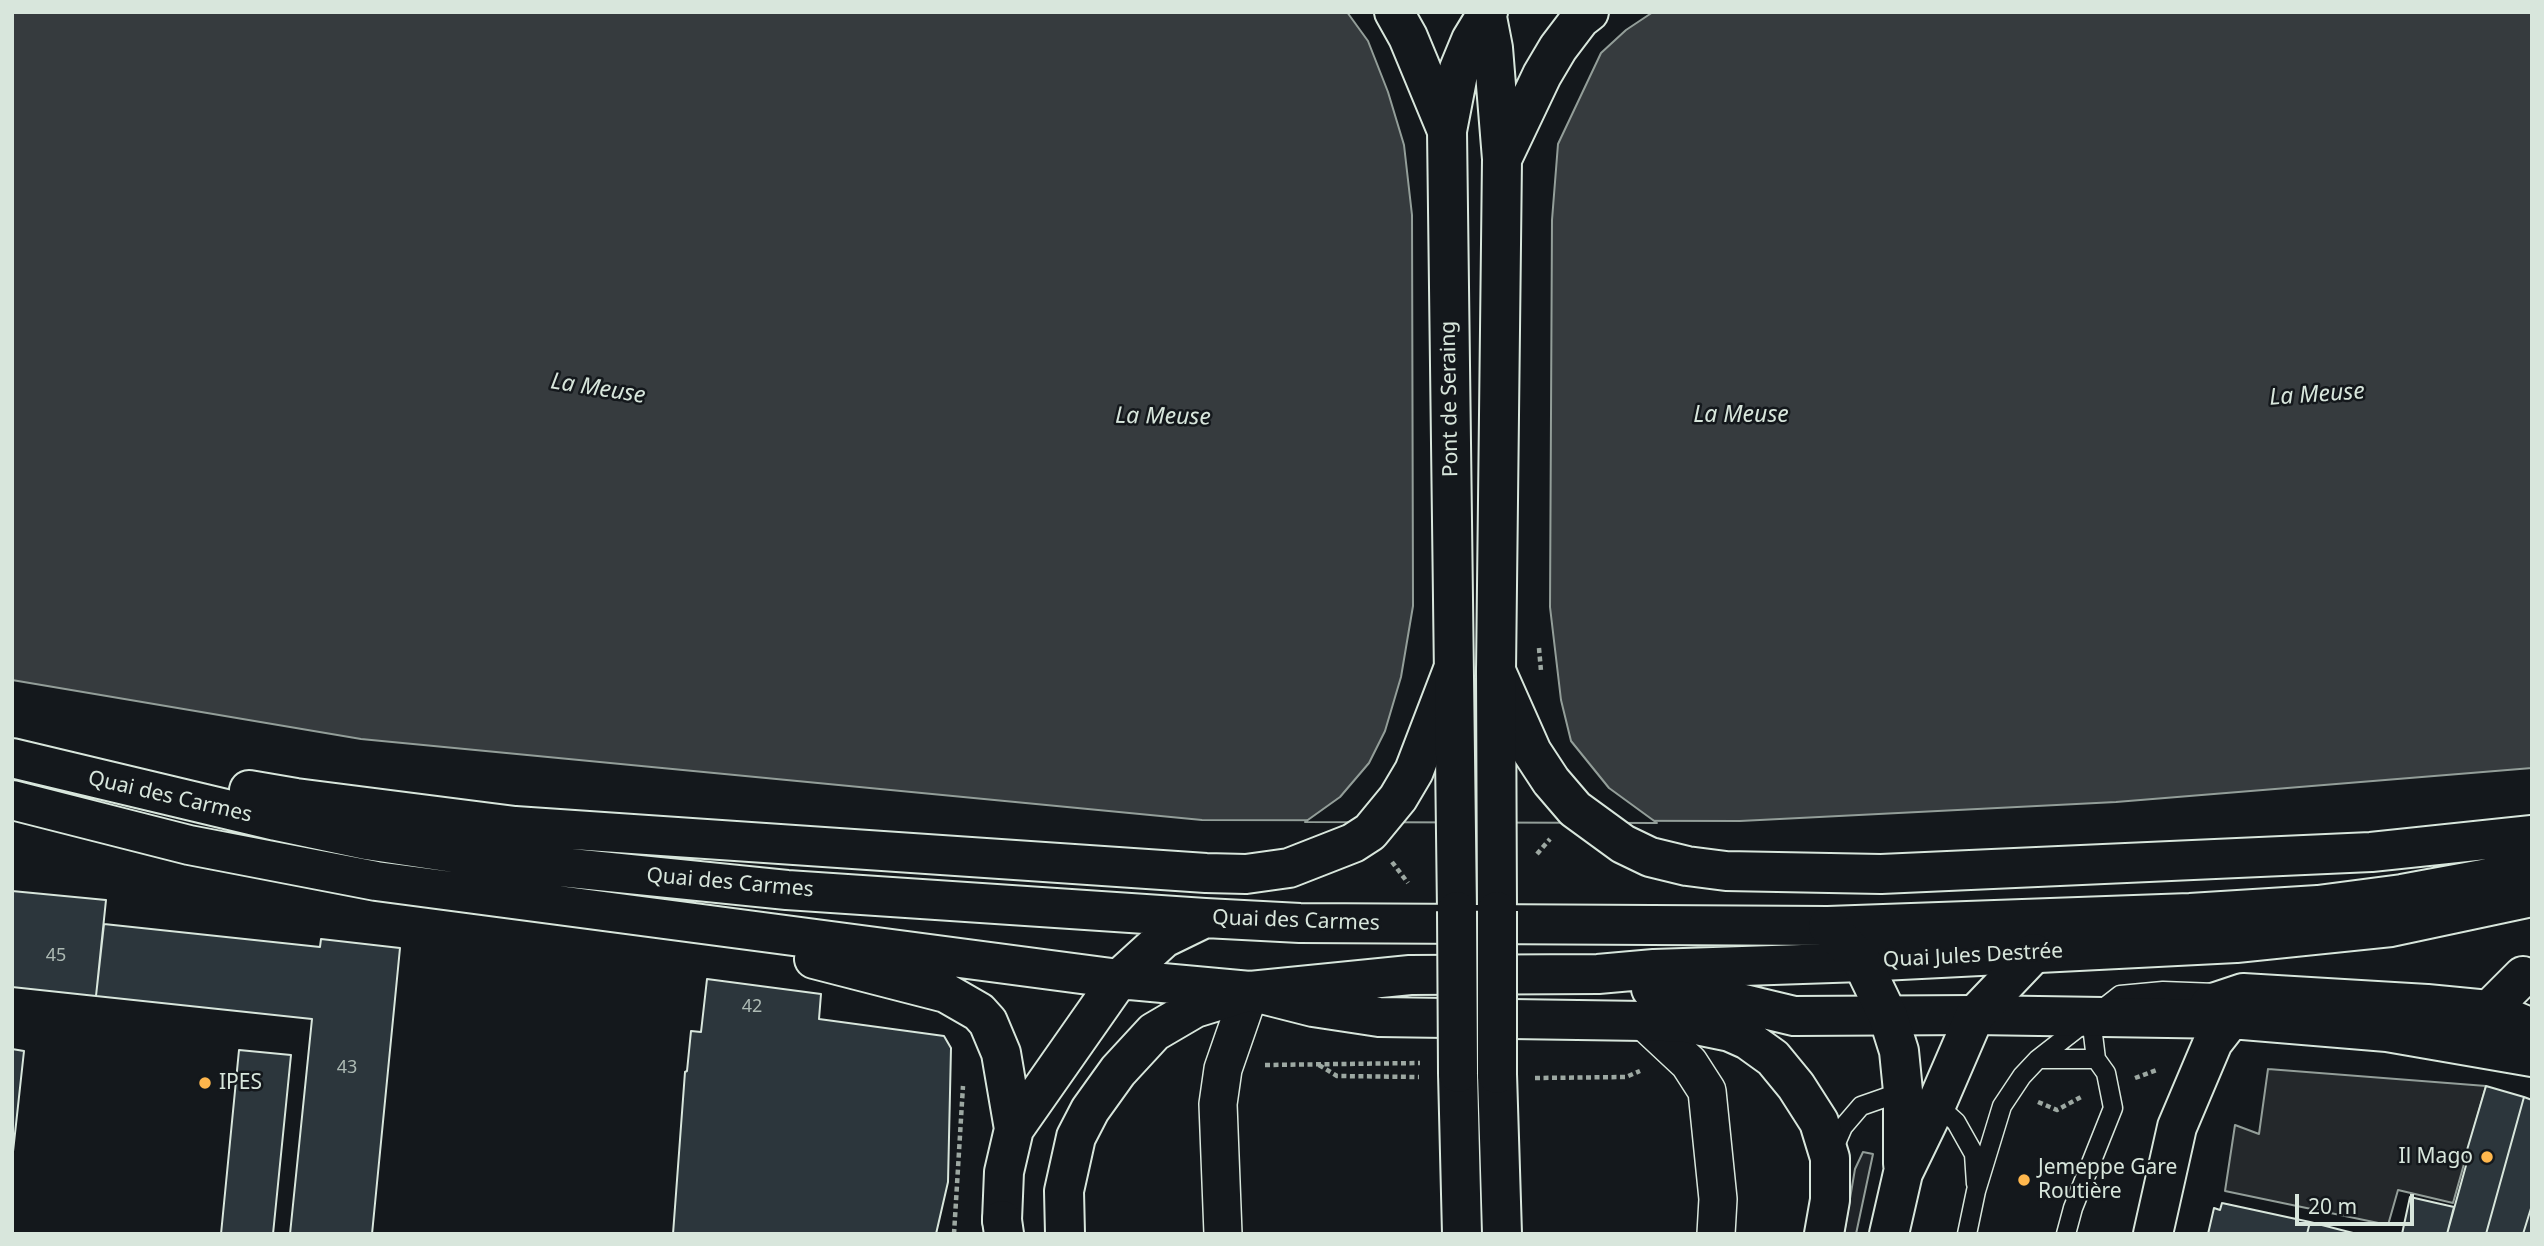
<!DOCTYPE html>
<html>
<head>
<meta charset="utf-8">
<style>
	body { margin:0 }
	#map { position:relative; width:2544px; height:1246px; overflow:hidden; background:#14181c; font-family:"Noto Sans",sans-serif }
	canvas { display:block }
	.frame { position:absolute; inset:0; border:14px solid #d8e6dc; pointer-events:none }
	.scale { position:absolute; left:2295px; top:1194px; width:119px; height:32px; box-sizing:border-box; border:4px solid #d8e6dc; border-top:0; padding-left:9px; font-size:21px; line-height:24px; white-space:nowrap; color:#d8e6dc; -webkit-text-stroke:5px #14181c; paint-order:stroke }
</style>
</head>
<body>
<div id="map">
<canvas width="2544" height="1246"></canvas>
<div class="frame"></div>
<div class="scale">20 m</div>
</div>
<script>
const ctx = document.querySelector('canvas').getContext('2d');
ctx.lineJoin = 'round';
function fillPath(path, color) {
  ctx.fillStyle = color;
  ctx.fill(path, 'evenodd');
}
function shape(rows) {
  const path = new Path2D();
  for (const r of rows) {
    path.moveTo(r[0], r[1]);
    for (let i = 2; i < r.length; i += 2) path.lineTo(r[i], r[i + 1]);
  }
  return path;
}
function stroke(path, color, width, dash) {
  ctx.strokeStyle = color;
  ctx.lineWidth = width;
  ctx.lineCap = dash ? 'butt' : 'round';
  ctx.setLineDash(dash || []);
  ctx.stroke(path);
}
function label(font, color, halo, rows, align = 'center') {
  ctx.font = font + ' "Noto Sans",sans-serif';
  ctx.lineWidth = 5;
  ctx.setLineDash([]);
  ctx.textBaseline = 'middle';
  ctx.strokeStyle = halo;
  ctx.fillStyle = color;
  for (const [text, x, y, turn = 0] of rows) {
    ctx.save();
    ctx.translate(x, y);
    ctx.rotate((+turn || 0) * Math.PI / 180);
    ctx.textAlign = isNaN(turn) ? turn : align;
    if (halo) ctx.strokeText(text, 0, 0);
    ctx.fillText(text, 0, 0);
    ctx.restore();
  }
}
const green = shape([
	[1863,1152,1873,1154,1856,1234,1844,1234,1855,1169,1863,1152]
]);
fillPath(green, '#202428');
stroke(green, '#939e99', 2);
const parking = shape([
	[2268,1069,2486,1086,2453,1203,2398,1190,2388,1225,2225,1191,2235,1125,2259,1134,2268,1069]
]);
fillPath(parking, '#24282b');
stroke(parking, '#939e99', 2);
const water = shape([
	[12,12,2532,12,2532,768,2116,802,1740,821,1202,820,361,739,12,680,12,12]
]);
fillPath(water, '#363b3e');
stroke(water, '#939e99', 2);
const pier = shape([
	[1347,12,1653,12,1626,30,1601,53,1558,144,1552,220,1550,607,1561,700,1571,741,1609,788,1657,823,1305,822,1340,797,1369,763,1385,731,1401,677,1413,606,1412,215,1404,145,1388,92,1368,41,1347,12]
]);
fillPath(pier, '#14181c');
stroke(pier, '#939e99', 2);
const building = shape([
	[12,891,106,900,96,996,12,987,12,891],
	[104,924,320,947,321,939,400,948,372,1234,290,1234,312,1019,96,996,104,924],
	[707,979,821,994,819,1019,944,1036,951,1048,948,1182,936,1234,673,1234,685,1072,687,1071,691,1031,701,1032,707,979],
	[12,1049,24,1051,12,1161,12,1049],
	[239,1050,291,1055,273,1234,221,1234,239,1050],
	[2486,1086,2524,1097,2486,1234,2447,1234,2470,1151,2467,1150,2486,1086],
	[2524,1097,2532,1100,2532,1205,2523,1234,2486,1234,2524,1097],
	[2410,1197,2454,1207,2447,1234,2402,1234,2410,1197],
	[2222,1203,2310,1222,2307,1234,2208,1234,2214,1208,2220,1210,2222,1203],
	[2532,1205,2532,1234,2523,1234,2532,1205],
	[2310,1222,2357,1234,2307,1234,2310,1222]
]);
fillPath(building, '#2c363c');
stroke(building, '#d8e6dc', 2);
const lane = shape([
	[2038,1059,2096,1059],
	[1934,1102,1956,1122,1974,1154,1976,1184],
	[1833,1150,1843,1127,1861,1106,1904,1091],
	[1967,1234,1976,1191,2002,1106,2022,1076,2038,1059,2120,995,2163,991,2216,993],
	[2066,1234,2073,1208,2113,1108,2106,1073,2096,1059,2091,1018]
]);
const street = shape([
	[1644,1021,1689,1063,1707,1091,1718,1199,1716,1234],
	[1223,1234,1218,1104,1223,1069,1250,991]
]);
const secondary = shape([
	[1496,671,1532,752,1551,781,1575,809,1623,844,1650,857,1687,866,1726,871,1881,874,2371,852,2532,835],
	[12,758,276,821,366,840,521,863,787,890,1205,918,1300,923,1828,926,2190,913,2318,905,2402,894,2532,870],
	[249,790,296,798,515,826,1206,873,1246,874,1289,868,1353,843,1370,832,1398,798,1414,771,1452,672],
	[12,800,189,845,376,881,1119,979,1250,991,1410,975,1598,974,1654,969,1862,962,2236,943,2391,927,2532,897],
	[814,959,946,993,979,1012,988,1022,1001,1053,1014,1129],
	[1651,989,1702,994,1794,1016,1975,1015,2231,1019,2387,1032,2532,1057],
	[2210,1004,2243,993,2427,1004,2489,1010,2532,1028],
	[2468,1017,2489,1010,2523,976],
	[1002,1220,1004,1172,1014,1129,1119,979,1164,938,1203,919],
	[1065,1234,1064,1191,1076,1137,1090,1110,1118,1071,1154,1032,1195,1008,1250,991,1313,1007,1379,1017,1644,1021,1686,1023,1730,1032,1748,1040,1773,1058,1796,1086,1819,1122,1830,1158,1830,1200,1824,1234],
	[2153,1234,2177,1127,2213,1042,2231,1019]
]);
const primary = shape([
	[1394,12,1408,37,1447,131],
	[1486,12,1493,48,1502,159,1496,671,1497,911],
	[1503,157,1542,75,1558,48,1580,19,1589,12],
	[1457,911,1447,131,1459,69,1471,40,1488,12],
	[1458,1073,1462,1234],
	[1497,1074,1502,1234]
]);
const highway = shape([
	[1828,926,1862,962,1888,1016,1899,1051,1903,1091,1903,1164],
	[1002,1220,1004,1234],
	[1889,1234,1903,1173,1937,1103,1975,1015,2034,953]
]);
stroke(lane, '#d8e6dc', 21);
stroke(street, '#d8e6dc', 40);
stroke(secondary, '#d8e6dc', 42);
stroke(primary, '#d8e6dc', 42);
stroke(highway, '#d8e6dc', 42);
stroke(shape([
	[1539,648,1541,671],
	[1537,854,1550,839],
	[1392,862,1408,883],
	[1265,1065,1420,1063],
	[1319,1065,1337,1076,1419,1077],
	[1535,1078,1626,1077,1640,1071],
	[2135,1078,2157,1070],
	[2038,1102,2057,1110,2081,1097],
	[954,1234,963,1086]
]), '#9da8a2', 4.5, [5, 3.5]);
stroke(lane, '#14181c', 18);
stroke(street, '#14181c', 37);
stroke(secondary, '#14181c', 38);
stroke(primary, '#14181c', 38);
stroke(highway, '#14181c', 38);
const primaryBridge = shape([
	[1457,911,1458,1073],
	[1497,1074,1497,911]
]);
stroke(primaryBridge, '#d8e6dc', 42, []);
stroke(primaryBridge, '#14181c', 38);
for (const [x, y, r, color] of [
	[205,1083,7,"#ffb74d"],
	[2487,1157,7,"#ffb74d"],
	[2024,1180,7,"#ffb74d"]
]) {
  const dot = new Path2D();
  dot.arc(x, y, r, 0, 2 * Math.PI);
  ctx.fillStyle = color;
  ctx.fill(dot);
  stroke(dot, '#14181c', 2.5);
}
label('18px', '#adbab4', null, [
	["45",56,956],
	["42",752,1007],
	["43",347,1068]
]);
label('21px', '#d8e6dc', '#14181c', [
	["Pont de Seraing",1450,399,-91],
	["Quai des Carmes",170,797,13],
	["Quai des Carmes",730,883,5],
	["Quai des Carmes",1296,921,2],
	["Quai Jules Destrée",1973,956,-3]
]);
label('21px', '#d8e6dc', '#14181c', [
	["IPES",219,1083],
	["Il Mago",2473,1157,"right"],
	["Jemeppe Gare",2038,1168],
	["Routière",2038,1192]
], 'left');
label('italic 23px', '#d8e6dc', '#14181c', [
	["La Meuse",598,389,9],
	["La Meuse",2317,395,-4],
	["La Meuse",1741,415],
	["La Meuse",1163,417,1]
]);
</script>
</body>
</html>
